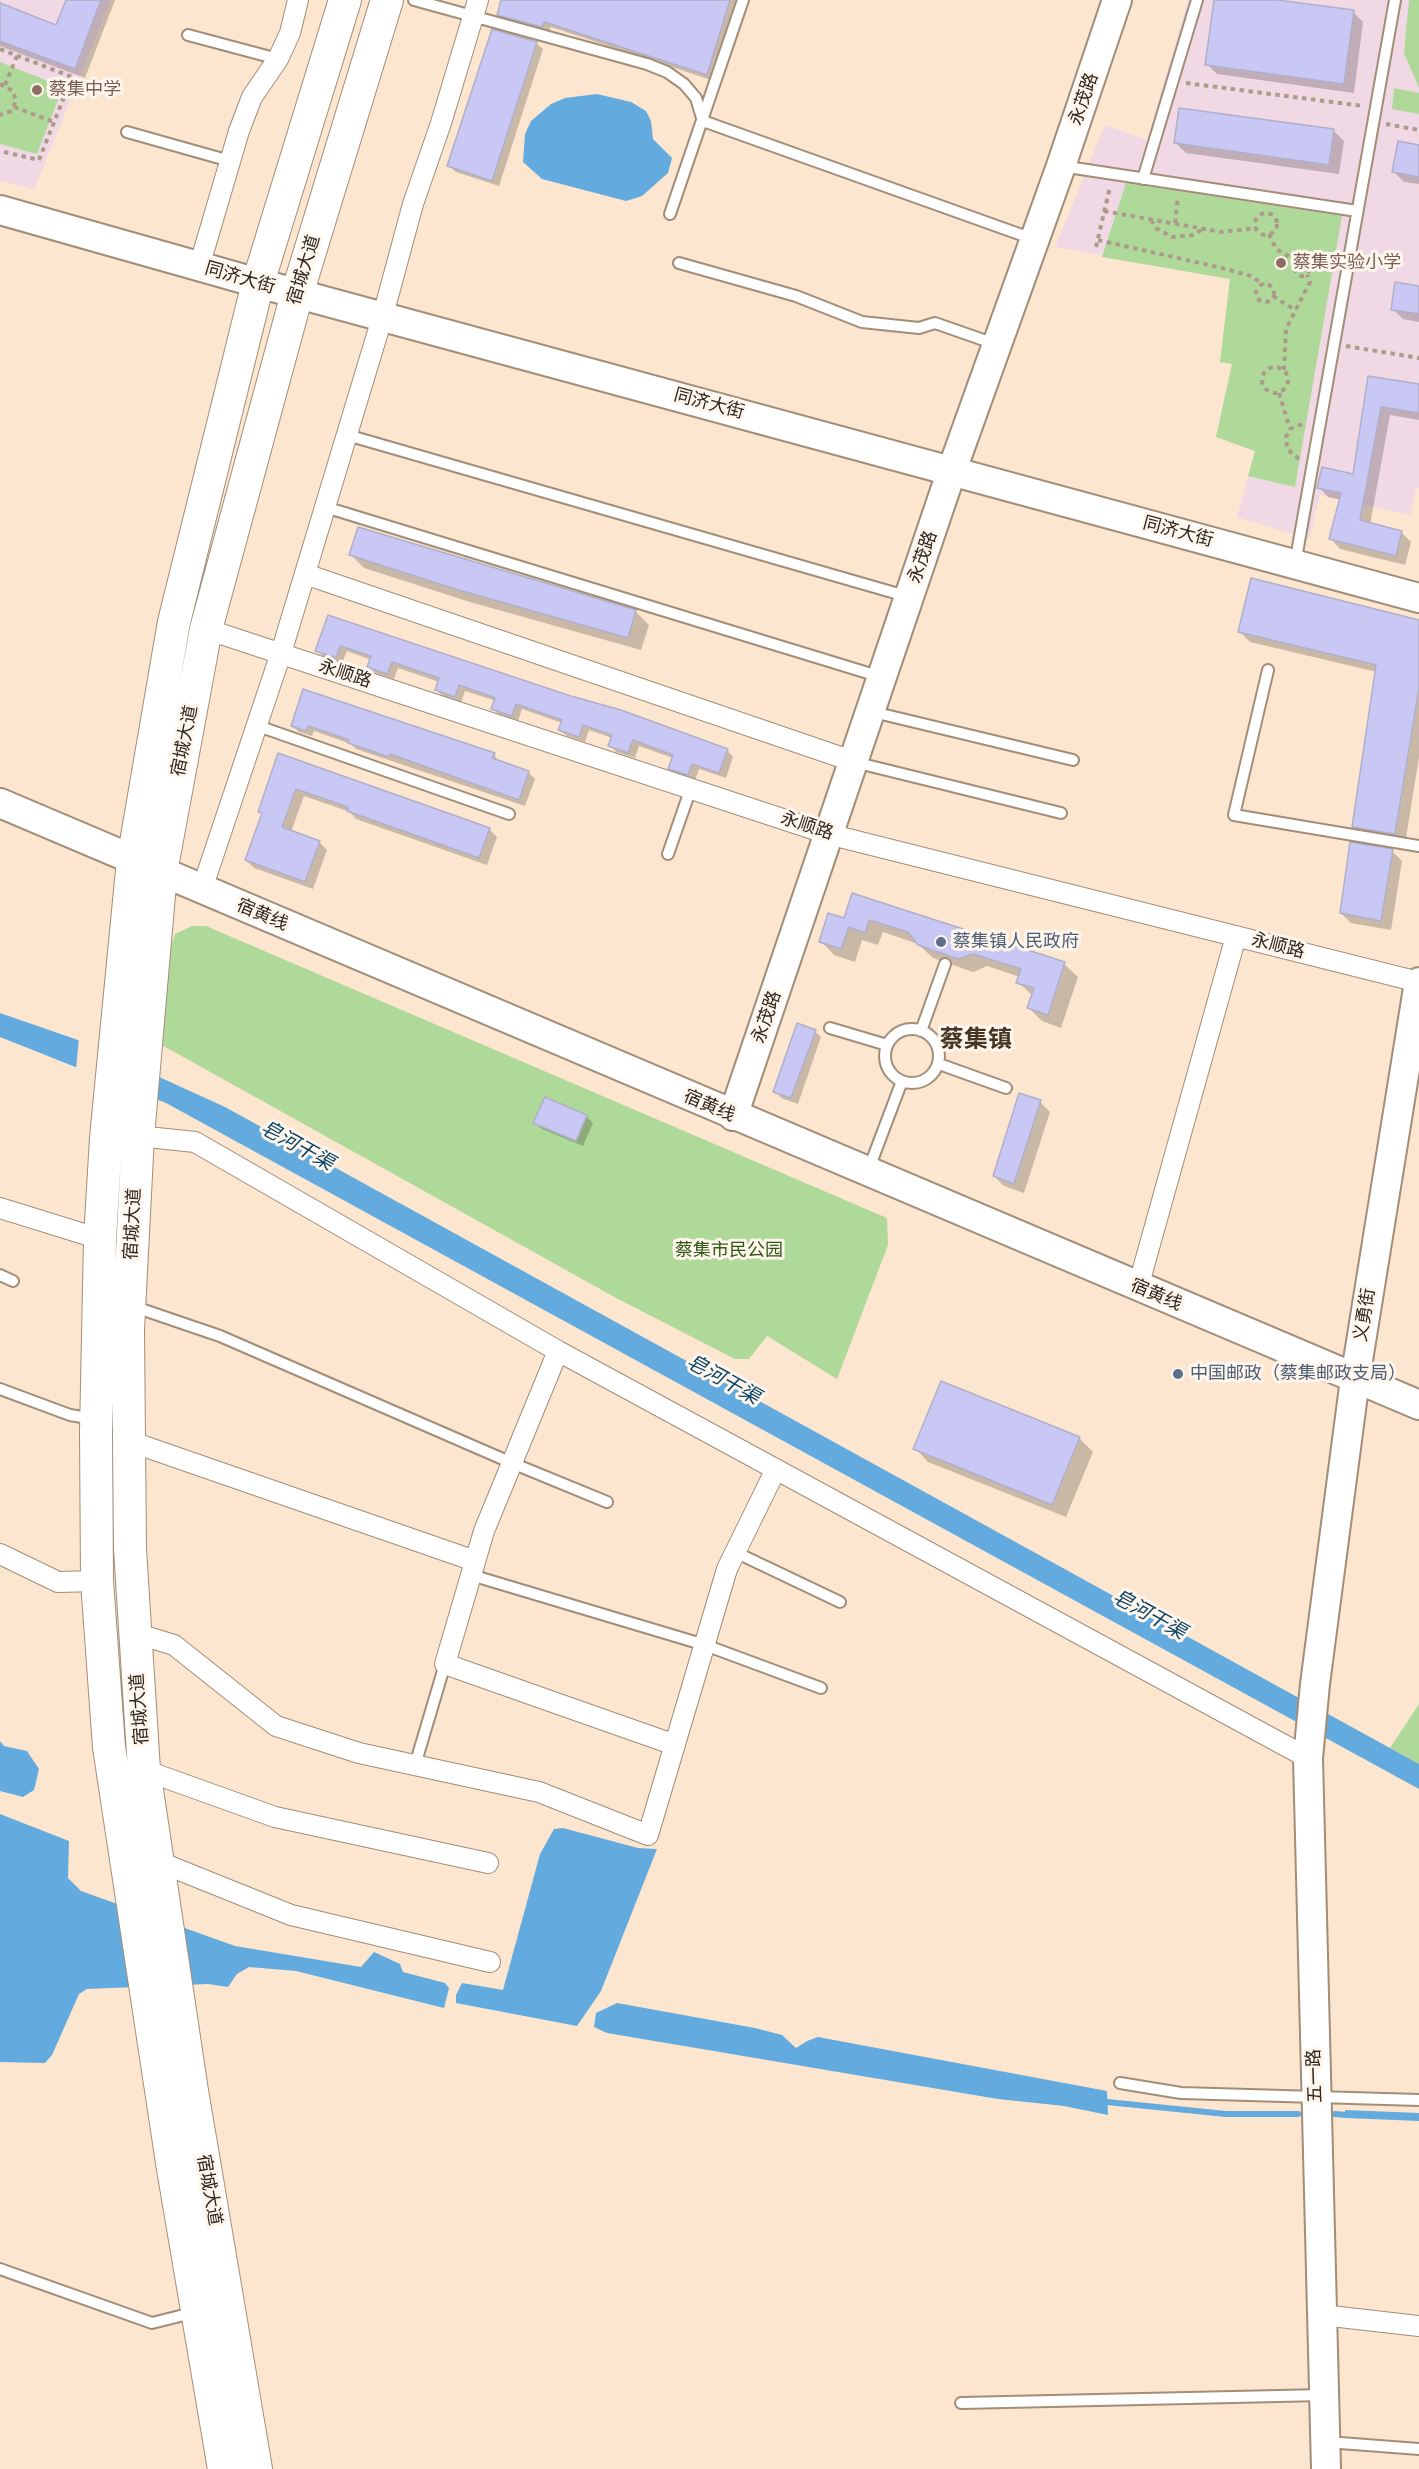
<!DOCTYPE html>
<html>
<head>
<meta charset="utf-8">
<style>
	body { margin:0 }
	canvas { display:block; background:#fce6d0 }
</style>
</head>
<body>
<canvas width="1419" height="2469"></canvas>
<script>
const ctx = document.querySelector('canvas').getContext('2d');
ctx.lineJoin = 'round';
function fillPath(path, color) {
  ctx.fillStyle = color;
  ctx.fill(path, 'evenodd');
}
function shape(rows) {
  const path = new Path2D();
  for (const r of rows) {
    if (r.length === 3) {
      path.moveTo(r[0] + r[2], r[1]);
      path.arc(r[0], r[1], r[2], 0, 2 * Math.PI);
      continue;
    }
    path.moveTo(r[0], r[1]);
    for (let i = 2; i < r.length; i += 2) path.lineTo(r[i], r[i + 1]);
  }
  return path;
}
function stroke(path, color, width, dash) {
  ctx.strokeStyle = color;
  ctx.lineWidth = width;
  ctx.lineCap = dash ? 'butt' : 'round';
  ctx.setLineDash(dash || []);
  ctx.stroke(path);
}
function label(font, color, halo, rows, align = 'center') {
  ctx.font = font + ' "Open Sans","Noto Sans SC",sans-serif';
  ctx.lineWidth = 6;
  ctx.setLineDash([]);
  ctx.textBaseline = 'middle';
  ctx.strokeStyle = halo;
  ctx.fillStyle = color;
  for (const [text, x, y, turn = 0] of rows) {
    ctx.save();
    ctx.translate(x, y);
    ctx.rotate((+turn || 0) * Math.PI / 180);
    ctx.textAlign = isNaN(turn) ? turn : align;
    if (halo) ctx.strokeText(text, 0, 0);
    ctx.fillText(text, 0, 0);
    ctx.restore();
  }
}
fillPath(shape([
	[0,0,111,0,34,190,0,180],
	[1188,0,1419,0,1419,488,1416,488,1410,515,1320,495,1309,539,1237,517,1255,451,1216,437,1232,364,1220,362,1230,279,1055,247,1105,125,1147,140]
]), '#f0d9e5');
fillPath(shape([
	[1409,0,1419,0,1419,88,1404,53],
	[0,62,63,87,37,154,0,144],
	[1394,88,1419,93,1419,114,1392,109],
	[1126,183,1342,216,1295,487,1248,476,1255,451,1216,437,1232,364,1220,362,1230,279,1102,257],
	[192,926,206,926,887,1218,888,1245,837,1379,767,1336,749,1359,735,1359,618,1299,160,1044,169,952,175,934],
	[1419,1704,1419,1764,1390,1748]
]), '#afd998');
fillPath(shape([
	[597,94,631,102,646,111,651,121,653,139,672,158,668,173,642,196,626,201,542,179,523,162,525,134,531,121,551,104,565,98],
	[0,1013,78,1040,225,1107,1419,1764,1419,1789,166,1103,0,1037],
	[0,1741,4,1746,27,1751,39,1769,34,1790,23,1797,0,1791],
	[0,1814,69,1841,68,1878,81,1891,235,1946,361,1967,374,1952,400,1964,403,1972,445,1983,449,1988,444,2008,296,1971,249,1967,237,1974,228,1987,208,1984,87,1989,79,1994,52,2055,45,2063,0,2062],
	[563,1828,638,1848,657,1849,601,1991,577,2026,456,2003,456,1995,462,1983,503,1990,540,1854,554,1829],
	[617,2003,755,2028,782,2035,796,2048,807,2041,818,2037,1107,2091,1108,2115,1064,2106,998,2099,607,2033,594,2027,596,2013],
	[1345,2110,1419,2113,1419,2121,1346,2118]
]), '#63abde');
fillPath(shape([
	[79,1037,153,1071,151,1099,76,1069]
]), '#fce6d0');
fillPath(shape([
	[68,0,115,0,85,78,0,46,0,5,57,27],
	[500,0,739,0,714,81,551,27,549,33,505,21,498,14],
	[1215,0,1266,0,1353,12,1363,22,1354,93,1217,74,1207,64],
	[536,43,543,49,499,186,456,172,449,166],
	[1334,131,1344,141,1339,174,1186,153,1176,143],
	[1419,146,1419,184,1404,182,1394,172],
	[1419,287,1419,322,1403,319,1393,309],
	[1369,378,1419,386,1419,420,1390,415,1370,525,1401,532,1411,542,1405,565,1340,549,1331,539,1341,500,1328,497,1319,487,1354,476],
	[351,555,635,611,649,625,641,650,470,602,364,568],
	[329,617,727,750,733,757,726,778,699,769,695,781,676,775,670,768,673,758,639,746,635,758,616,752,610,745,612,738,589,730,585,742,567,736,560,730,562,723,522,709,518,721,499,715,493,709,496,701,465,691,461,703,443,696,436,690,439,682,398,668,394,679,375,673,369,667,371,660,347,651,342,663,324,657,317,650],
	[1419,622,1419,757,1405,844,1364,837,1354,827,1377,672,1250,642,1240,632],
	[304,691,494,754,499,762,528,772,535,779,525,806,356,749,351,744,314,731,312,736,299,732,292,726],
	[279,755,489,829,497,837,487,865,356,819,350,812,304,796,291,832,319,842,327,850,313,889,254,868,246,860,263,814,259,811],
	[1392,851,1402,861,1391,930,1351,923,1341,913],
	[853,894,1064,964,1078,977,1061,1028,1042,1021,1029,1008,1033,996,1018,982,1020,977,987,966,973,972,933,958,918,944,883,932,878,945,862,940,855,962,834,955,821,941,845,920],
	[815,1031,821,1037,798,1104,781,1098,775,1091],
	[1040,1102,1050,1112,1024,1193,1004,1186,994,1176],
	[586,1116,593,1123,583,1146,542,1129,535,1123],
	[1079,1438,1093,1452,1066,1517,928,1462,915,1448]
]), '#0003');
stroke(shape([
	[1107,2102,1226,2114,1298,2114],
	[1335,2114,1346,2115]
]), '#63abde', 6);
const building = shape([
	[66,0,101,0,75,69,0,41,0,3,56,25,66,0],
	[501,0,730,0,707,75,544,22,542,27,497,15,501,0],
	[1214,0,1277,0,1354,10,1344,84,1205,65,1214,0],
	[492,29,537,42,492,181,447,166,492,29],
	[1179,108,1334,129,1329,165,1174,143,1179,108],
	[1398,141,1419,145,1419,177,1392,172,1398,141],
	[1395,282,1419,286,1419,314,1391,310,1395,282],
	[1368,376,1419,384,1419,413,1381,407,1360,520,1402,531,1396,556,1329,539,1341,493,1317,488,1322,467,1353,474,1368,376],
	[358,527,636,610,628,638,455,589,349,555,358,527],
	[1251,578,1419,620,1419,688,1395,834,1352,827,1376,665,1238,632,1251,578],
	[328,615,571,696,621,710,728,749,719,773,692,764,688,775,668,769,673,755,633,740,628,753,608,746,612,735,583,725,579,737,558,730,562,720,516,704,512,716,491,709,495,698,459,685,455,697,435,690,439,678,392,662,387,674,367,667,371,656,340,646,336,658,315,651,328,615],
	[303,689,495,753,492,758,529,771,519,800,390,754,389,757,348,743,349,740,308,726,306,731,291,726,303,689],
	[278,753,490,828,479,858,347,811,348,807,296,789,282,827,320,841,305,882,245,860,262,813,258,812,278,753],
	[1350,842,1393,849,1381,921,1340,913,1350,842],
	[852,893,1065,962,1048,1015,1027,1008,1034,988,1016,983,1021,969,973,954,958,959,918,945,908,932,869,920,865,933,849,927,841,949,819,942,828,913,844,918,852,893],
	[797,1023,816,1030,791,1098,773,1092,797,1023],
	[1019,1093,1041,1100,1014,1184,993,1176,1019,1093],
	[545,1097,587,1115,576,1141,533,1123,545,1097],
	[941,1381,1080,1437,1052,1505,913,1449,941,1381]
]);
fillPath(building, '#c9c7f4');
stroke(building, '#b0afc9', 1.5);
const lane = shape([
	[414,0,647,64,667,72,684,84,696,98,703,121,1033,239],
	[188,35,278,59],
	[127,132,230,161],
	[1061,166,1357,211],
	[1143,179,1197,0],
	[670,214,743,0],
	[679,263,796,296,862,322,919,328,935,323,995,344],
	[347,435,909,597],
	[325,507,881,677],
	[1295,564,1395,0],
	[1268,670,1234,815,1419,846],
	[873,712,1073,760],
	[258,726,509,814],
	[854,762,1061,813],
	[668,854,691,788],
	[830,1028,887,1045],
	[912,1056,27],
	[921,1031,945,964],
	[939,1064,1006,1088],
	[868,1171,902,1081],
	[0,1275,13,1281],
	[132,1306,220,1336,512,1463,607,1502],
	[0,1389,70,1415,94,1419],
	[735,1552,840,1602],
	[471,1575,705,1645,821,1688],
	[415,1765,445,1664],
	[1120,2083,1181,2093,1419,2100],
	[0,2269,152,2323,196,2312],
	[961,2403,1324,2395],
	[1327,2442,1419,2449]
]);
const street = shape([
	[199,267,239,131,252,97,278,59,290,33,298,0],
	[305,574,852,761],
	[206,629,828,834,1419,982],
	[202,889,281,653,383,315,413,204,441,123,478,0],
	[138,1136,195,1142,558,1351,1308,1758],
	[0,1208,100,1239],
	[1138,1287,1236,936],
	[558,1351,484,1531,445,1664,675,1745],
	[129,1441,475,1561],
	[0,1554,58,1582,97,1581],
	[135,1633,174,1645,276,1726,359,1753,539,1792,648,1835,727,1569,776,1469],
	[144,1770,275,1817,488,1863],
	[157,1861,291,1915,490,1962],
	[1322,2315,1419,2326]
]);
const secondary = shape([
	[0,210,258,283,1419,598],
	[0,803,1419,1405],
	[733,1116,952,470,1061,166,1117,0],
	[1326,2469,1308,1758,1315,1684,1355,1379,1419,982]
]);
const primary = shape([
	[224,2469,173,2169,109,1747,97,1581,96,1432,100,1239,106,1138,133,860,174,622,258,283,345,0],
	[256,2469,192,2091,144,1770,130,1549,128,1330,138,1136,161,872,206,629,297,294,387,0]
]);
stroke(lane, '#a18d78', 14);
stroke(street, '#a18d78', 22);
stroke(secondary, '#a18d78', 32);
stroke(primary, '#a18d78', 34);
stroke(shape([
	[0,49,72,77,39,160,0,151],
	[1186,83,1363,106],
	[0,84,13,91,16,101,11,111,0,115],
	[5,85,17,56],
	[14,107,54,122],
	[1386,124,1419,130],
	[1104,211,1221,232,1256,228],
	[1266,224,11],
	[1151,220,1156,228,1172,237,1193,235,1203,229],
	[1175,223,1178,197],
	[1269,234,1276,249,1300,263],
	[1098,240,1226,269,1251,276,1264,285],
	[1096,247,1110,187],
	[1302,269,7],
	[1265,293,9],
	[1273,296,1295,310],
	[1346,346,1419,358],
	[1275,380,13],
	[1284,370,1286,329,1310,282,1307,275],
	[1279,393,1290,429],
	[1299,459,1287,449,1286,437,1290,429,1305,423]
]), '#ac9b8b', 4, [4.5, 4.5]);
stroke(lane, '#fff', 10);
stroke(street, '#fff', 20);
stroke(secondary, '#fff', 28);
stroke(primary, '#fff', 32);
for (const [x, y, r, color] of [
	[37,90,6,"#8d6e63"],
	[1281,263,6,"#8d6e63"],
	[941,942,6,"#5c6f8a"],
	[1178,1374,6,"#5c6f8a"]
]) {
  const dot = new Path2D();
  dot.arc(x, y, r, 0, 2 * Math.PI);
  ctx.fillStyle = color;
  ctx.fill(dot);
  stroke(dot, '#fef6ed', 2);
}
label('18px', '#785e54', '#fef6ed', [
	["蔡集中学",49,90],
	["蔡集实验小学",1293,263]
], 'left');
label('18px', '#2e261e', '#fef6ed', [
	["永茂路",1084,99,-71],
	["宿城大道",304,270,-73],
	["同济大街",240,278,16],
	["同济大街",709,404,15],
	["同济大街",1178,532,15],
	["永茂路",923,557,-71],
	["永顺路",345,674,18],
	["宿城大道",185,741,-79],
	["永顺路",807,826,18],
	["宿黄线",262,915,23],
	["永顺路",1278,946,14],
	["永茂路",767,1017,-71],
	["宿黄线",709,1106,23],
	["宿城大道",133,1224,-87],
	["宿黄线",1156,1295,23],
	["义勇街",1365,1315,-81],
	["宿城大道",140,1709,-94],
	["五一路",1315,2076,-92],
	["宿城大道",209,2190,80]
]);
label('18px', '#4e5e75', '#fef6ed', [
	["蔡集镇人民政府",953,942],
	["中国邮政（蔡集邮政支局）",1190,1374]
], 'left');
label('18px', '#305813', '#fef6ed', [
	["蔡集市民公园",729,1251]
]);
label('italic 20px', '#0a4466', '#fef6ed', [
	["皂河干渠",297,1146,29],
	["皂河干渠",723,1380,29],
	["皂河干渠",1149,1615,29]
]);
label('bold 24px', '#453522', '#fef6ed', [
	["蔡集镇",976,1040]
]);
</script>
</body>
</html>
